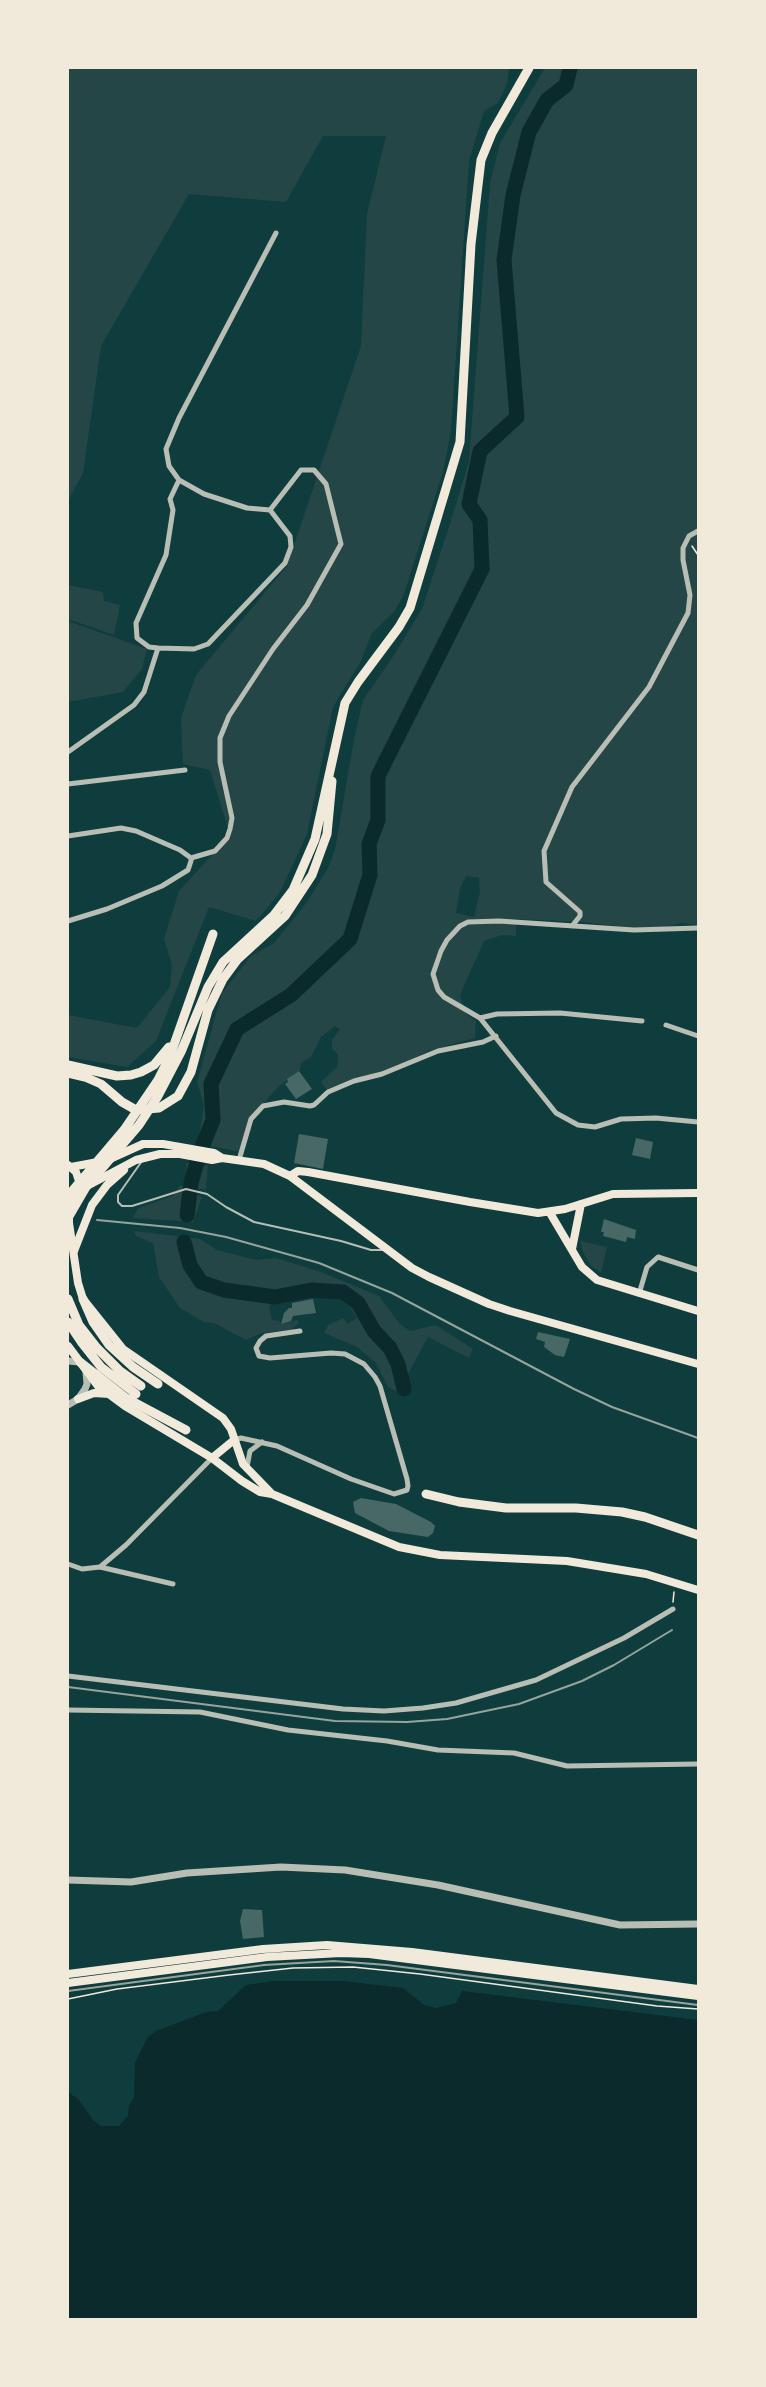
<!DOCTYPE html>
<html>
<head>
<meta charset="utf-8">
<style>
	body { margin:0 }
	#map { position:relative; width:766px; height:2387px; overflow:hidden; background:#0f3d3e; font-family:"Zilla Slab",serif }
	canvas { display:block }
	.frame { position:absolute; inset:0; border:69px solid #f1e9da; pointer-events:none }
</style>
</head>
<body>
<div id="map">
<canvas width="766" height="2387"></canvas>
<div class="frame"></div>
</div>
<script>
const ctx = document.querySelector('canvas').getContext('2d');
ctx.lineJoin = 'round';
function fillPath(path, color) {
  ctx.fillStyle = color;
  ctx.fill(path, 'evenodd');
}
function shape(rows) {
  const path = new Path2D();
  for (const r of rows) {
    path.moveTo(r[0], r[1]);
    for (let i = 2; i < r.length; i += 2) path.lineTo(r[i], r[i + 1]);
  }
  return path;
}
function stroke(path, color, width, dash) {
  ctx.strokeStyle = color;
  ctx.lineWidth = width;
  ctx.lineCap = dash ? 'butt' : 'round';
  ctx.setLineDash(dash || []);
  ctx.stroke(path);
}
fillPath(shape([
	[68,68,509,68,507,84,498,103,484,111,469,161,451,431,443,472,404,594,394,612,372,633,361,661,333,707,307,834,279,894,256,921,209,907,156,1041,127,1067,68,1057,68,1015,137,1028,170,987,172,965,164,939,179,891,230,835,210,770,183,764,181,718,196,675,287,566,361,346,367,214,386,136,323,136,286,202,189,194,101,346,83,473,68,501],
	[545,68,698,68,698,925,682,923,660,928,635,928,582,922,516,919,516,936,502,935,484,941,460,995,465,1013,476,1021,475,1038,428,1051,382,1074,328,1092,321,1082,337,1067,338,1055,332,1048,332,1040,340,1029,335,1026,321,1037,311,1057,301,1063,300,1070,279,1086,256,1112,242,1152,198,1144,204,1105,197,1082,222,993,251,956,274,943,307,902,328,868,335,850,354,739,363,700,392,658,422,609,454,511,469,461,490,183,500,143],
	[466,876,479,878,480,892,474,917,456,913,460,889],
	[68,585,103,592,104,601,120,605,114,635,68,619],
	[68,621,147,649,142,669,123,692,68,702],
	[186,1163,208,1166,206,1189,198,1189,197,1195,202,1197,193,1222,133,1218,138,1208,173,1196,179,1186,188,1186],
	[134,1231,200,1239,217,1250,256,1260,276,1258,321,1272,379,1296,400,1324,410,1331,436,1325,473,1349,469,1358,428,1337,398,1392,388,1387,376,1363,357,1347,324,1333,328,1325,343,1318,348,1324,357,1318,350,1307,336,1296,316,1292,277,1299,269,1306,272,1320,279,1321,281,1324,297,1320,299,1323,291,1330,262,1333,246,1340,214,1323,204,1322,180,1308,159,1277,153,1243,136,1236],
	[580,1241,607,1247,601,1273,590,1265,583,1252]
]), '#244646');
fillPath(shape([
	[274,1981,343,1981,403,1988,424,2005,436,2008,456,2003,462,1991,698,2020,698,2319,68,2319,68,2092,78,2099,94,2121,101,2126,119,2126,128,2116,129,2105,134,2098,135,2063,147,2038,156,2031,206,2012,218,2011,246,1985]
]), '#0a2a2b');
stroke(shape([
	[187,1215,191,1183,200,1152,213,1120,211,1084,237,1029,291,995,350,939,370,875,369,844,378,820,378,776,482,569,480,520,469,504,480,451,517,417,504,260,513,195,529,132,547,100,566,85,570,68],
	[184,1242,190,1265,201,1282,224,1290,275,1297,311,1290,343,1292,358,1303,374,1331,390,1348,398,1364,404,1389]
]), '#0a2a2b', 15);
fillPath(shape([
	[299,1071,312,1089,296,1099,285,1084,288,1082,287,1079],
	[299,1134,328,1139,323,1169,294,1163],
	[636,1138,653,1142,650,1159,632,1155],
	[604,1219,636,1230,635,1239,627,1237,626,1242,603,1236,604,1232,601,1232],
	[313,1299,316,1313,293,1316,291,1321,281,1324,284,1313,289,1308,292,1308,292,1303],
	[538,1332,570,1339,564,1357,555,1355,544,1347,545,1342,536,1339],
	[361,1498,396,1504,431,1522,435,1526,433,1533,428,1537,389,1531,355,1513,353,1502],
	[243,1909,262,1910,264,1937,243,1939,240,1921]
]), '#486865');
stroke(shape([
	[692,546,698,555],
	[673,1602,674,1592],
	[68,1999,117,1989,229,1975,293,1968,353,1967,420,1974,657,2006,698,2009]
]), '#f1e9da', 1.5);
stroke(shape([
	[142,1161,118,1195,118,1202,122,1206,132,1206,186,1189,207,1194,226,1207,254,1222,341,1241,371,1250,385,1250]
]), '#b8beb3', 2);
stroke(shape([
	[179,480,204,494,247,508,270,510,301,470,314,470,326,484,341,544,307,605,273,649,229,716,220,738,220,762,232,818,230,829,227,838,215,851,191,858],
	[158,648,149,647,137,638,136,623,166,555,173,510,170,499,179,480,169,466,166,449,179,418,276,233],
	[68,752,134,705,144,692,158,648,194,649,208,644,285,563,291,547,290,536,270,510],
	[68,784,185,770],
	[68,836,121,828,136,831,180,850,191,858,191,861,188,870,162,886,107,909,68,921],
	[572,926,580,916,580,912,546,882,544,851,572,787,649,687,688,613,690,595,683,560,683,548,689,536,698,531],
	[698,928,634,930,499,921,468,922,460,926,447,940,441,951,433,974,438,990,444,997,480,1018,556,1113,578,1125,595,1127,621,1119,656,1118,698,1122],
	[480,1018,497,1014,560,1013,642,1021],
	[666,1025,698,1036],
	[239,1160,251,1119,263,1106,284,1102,310,1106,314,1105,328,1092,354,1081,382,1074,438,1051,483,1042,496,1036],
	[639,1294,647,1267,658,1257,698,1270],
	[234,1440,241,1438,277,1446,351,1479,394,1494,407,1490,408,1486,407,1479,380,1386,375,1377,364,1364,345,1354,331,1353,270,1358,259,1356,256,1348,260,1341,266,1336,300,1331],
	[247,1467,250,1451,262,1442],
	[68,1564,82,1569,100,1567,126,1545,212,1458],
	[100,1567,173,1584],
	[68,1676,343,1709,384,1711,423,1708,456,1703,536,1680,624,1638,673,1609],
	[68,1710,200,1712,288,1730,387,1741,438,1750,514,1753,567,1766,698,1764]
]), '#b8beb3', 5);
stroke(shape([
	[68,1361,80,1362],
	[68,1405,78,1399,85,1389,87,1384,86,1372],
	[68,1880,131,1882,187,1873,281,1867,345,1870,438,1885,620,1925,698,1924]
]), '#b8beb3', 7);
stroke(shape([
	[112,1158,143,1144,163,1144,214,1153,222,1158],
	[71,1167,98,1162],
	[290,1176,298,1171,308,1172,470,1202,538,1213,565,1209,613,1194,698,1193],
	[87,1186,136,1160,160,1154,180,1154,212,1160,222,1158,264,1164,290,1176,412,1268,429,1277,489,1304,510,1311,698,1364],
	[550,1213,582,1267,597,1280,698,1311],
	[572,1249,581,1204],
	[74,1251,92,1205,107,1185,124,1170]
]), '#f1e9da', 8);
stroke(shape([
	[68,1165,76,1172,80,1184,77,1194,68,1201],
	[69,1201,69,1223,78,1283,83,1299,123,1349,223,1418,231,1429,243,1464,272,1494],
	[68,1346,98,1386,125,1406,212,1458,242,1481,260,1492,272,1494,399,1547,440,1555,567,1561,646,1574,698,1590],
	[78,1399,94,1393,109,1394],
	[212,1458,234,1440],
	[68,1974,263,1949,327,1945,412,1952,698,1989],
	[68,1983,267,1957,341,1953,369,1954,698,1996]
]), '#f1e9da', 8);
stroke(shape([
	[68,1065,117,1076,131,1075,141,1072,154,1065,169,1047],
	[68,1073,85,1077,101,1084,122,1102,136,1110,159,1108,178,1096,191,1072,208,1010,223,979,237,960,285,916,312,875,327,834,332,781],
	[68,1196,124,1130,158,1080,170,1056,213,934],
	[68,1218,86,1187,139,1125,158,1096,181,1052,208,987,223,962,274,915,293,890,315,839,345,703,358,682,399,627,410,608,460,442,471,244,481,160,492,133,529,68],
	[68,1299,79,1325,97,1348,120,1371,141,1386],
	[83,1299,93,1322,109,1345,133,1367,158,1384],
	[68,1322,82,1343,101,1367,136,1394],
	[80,1362,126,1398,186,1430],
	[426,1494,459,1502,506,1508,576,1508,622,1512,645,1517,698,1535]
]), '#f1e9da', 9);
stroke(shape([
	[97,1220,180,1228,226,1237,319,1263,392,1293,574,1389,612,1407,698,1438],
	[68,1687,335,1721,407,1722,447,1719,519,1704,582,1681,614,1665,672,1630],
	[68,1991,264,1965,334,1961,387,1965,698,2005]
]), '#97a49c', 2);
</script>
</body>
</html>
